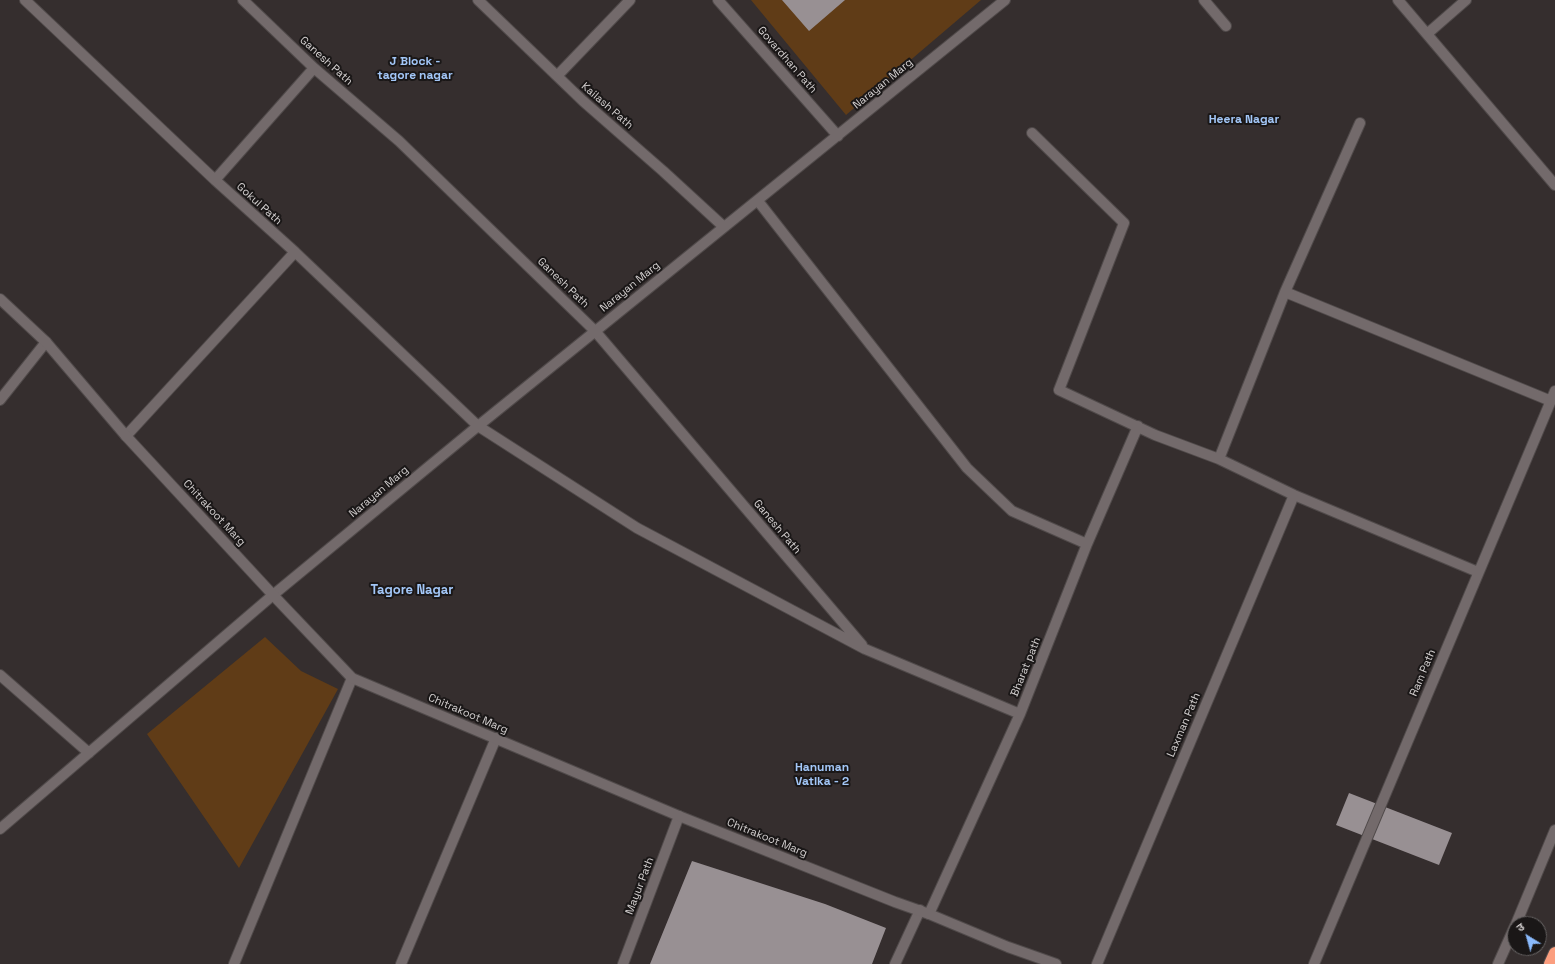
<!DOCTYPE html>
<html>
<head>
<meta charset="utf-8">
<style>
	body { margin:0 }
	#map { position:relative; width:1555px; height:964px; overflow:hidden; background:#352e2e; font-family:"Space Grotesk","Noto Sans Devanagari",sans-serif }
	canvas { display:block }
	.north { position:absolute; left:1507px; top:916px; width:40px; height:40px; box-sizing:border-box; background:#1a1717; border:1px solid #646161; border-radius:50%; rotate:323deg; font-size:11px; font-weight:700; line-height:16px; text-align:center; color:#d4d0d0 }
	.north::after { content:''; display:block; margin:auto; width:14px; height:18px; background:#8abafc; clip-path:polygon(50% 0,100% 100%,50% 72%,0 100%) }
</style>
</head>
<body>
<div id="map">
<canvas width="1555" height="964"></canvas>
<div class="north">उ</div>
</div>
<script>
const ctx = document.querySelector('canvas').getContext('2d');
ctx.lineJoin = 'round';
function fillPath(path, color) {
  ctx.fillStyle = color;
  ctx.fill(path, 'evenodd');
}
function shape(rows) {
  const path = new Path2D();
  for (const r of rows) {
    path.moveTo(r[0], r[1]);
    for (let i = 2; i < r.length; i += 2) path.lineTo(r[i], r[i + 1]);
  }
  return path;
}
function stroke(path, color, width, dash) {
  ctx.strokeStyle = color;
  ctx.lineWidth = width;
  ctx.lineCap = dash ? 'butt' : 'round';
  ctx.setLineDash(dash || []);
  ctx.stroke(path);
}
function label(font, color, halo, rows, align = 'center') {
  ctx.font = font + ' "Space Grotesk",sans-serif';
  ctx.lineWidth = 4;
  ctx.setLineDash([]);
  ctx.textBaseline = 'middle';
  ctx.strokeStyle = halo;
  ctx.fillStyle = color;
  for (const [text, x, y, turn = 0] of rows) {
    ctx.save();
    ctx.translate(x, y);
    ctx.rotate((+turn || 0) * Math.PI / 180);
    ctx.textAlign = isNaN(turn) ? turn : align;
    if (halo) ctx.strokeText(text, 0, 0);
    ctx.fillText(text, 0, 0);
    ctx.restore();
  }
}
fillPath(shape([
	[751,0,981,0,846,115],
	[265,637,301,671,338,689,239,868,147,734]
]), '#603c17');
fillPath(shape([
	[782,0,845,0,809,31],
	[1349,793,1452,833,1439,865,1336,825],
	[692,861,825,904,886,928,872,964,650,964]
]), '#989093');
const street = shape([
	[25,0,215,180,295,252,478,426,637,528,865,649,1020,714],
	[243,0,314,68,399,141,595,331,862,645],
	[478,0,583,101,663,171,724,227],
	[718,0,838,136],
	[1204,0,1226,26],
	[1398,0,1555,185],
	[1427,34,1466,0],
	[557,76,630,0],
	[1032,133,1124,223,1059,390,1155,435,1219,459,1294,495,1478,572],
	[215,180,314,68],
	[758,201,967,468,1012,511,1087,544],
	[1285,292,1360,123],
	[0,400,46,342],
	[126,436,295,252],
	[1219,459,1285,292,1551,401],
	[0,675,89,753],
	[0,829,273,595,478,426,1005,0],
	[929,914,1020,714,1087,544,1138,426],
	[234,964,352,678],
	[401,964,496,738],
	[623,964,679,816],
	[895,964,920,910],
	[1097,964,1294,495],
	[1314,964,1555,391]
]);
const secondary = shape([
	[0,299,46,342,126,436,273,595,352,678,679,816,895,902,929,914,1008,947,1056,964],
	[1516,924,1555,830],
	[1498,964,1515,926]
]);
const highway = shape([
	[1550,964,1555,953]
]);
stroke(street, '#504a4a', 12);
stroke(secondary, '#504a4a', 12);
stroke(highway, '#504a4a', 14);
stroke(street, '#736a6b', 10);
stroke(secondary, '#736a6b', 10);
stroke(highway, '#fb9e7f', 12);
label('11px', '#d4d0d0', '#1a1717', [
	["Govardhan Path",787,60,49],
	["Ganesh Path",326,61,42],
	["Narayan Marg",883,84,-39],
	["Kailash Path",607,106,41],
	["Gokul Path",259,204,42],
	["Ganesh Path",563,283,44],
	["Narayan Marg",630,287,-39],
	["Narayan Marg",379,492,-40],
	["Chitrakoot Marg",214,513,47],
	["Ganesh Path",777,527,50],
	["Bharat path",1026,667,-68],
	["Ram Path",1423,673,-67],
	["Chitrakoot Marg",468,714,23],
	["Laxman Path",1184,725,-67],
	["Chitrakoot Marg",767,838,22],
	["Mayur Path",640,886,-69]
]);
label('bold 12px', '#a3c7f8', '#1a1717', [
	["J Block -",415,62],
	["tagore nagar",415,76],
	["Heera Nagar",1244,120],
	["Hanuman",822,768],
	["Vatika - 2",822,782]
]);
label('bold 13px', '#a3c7f8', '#1a1717', [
	["Tagore Nagar",412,590]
]);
</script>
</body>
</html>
